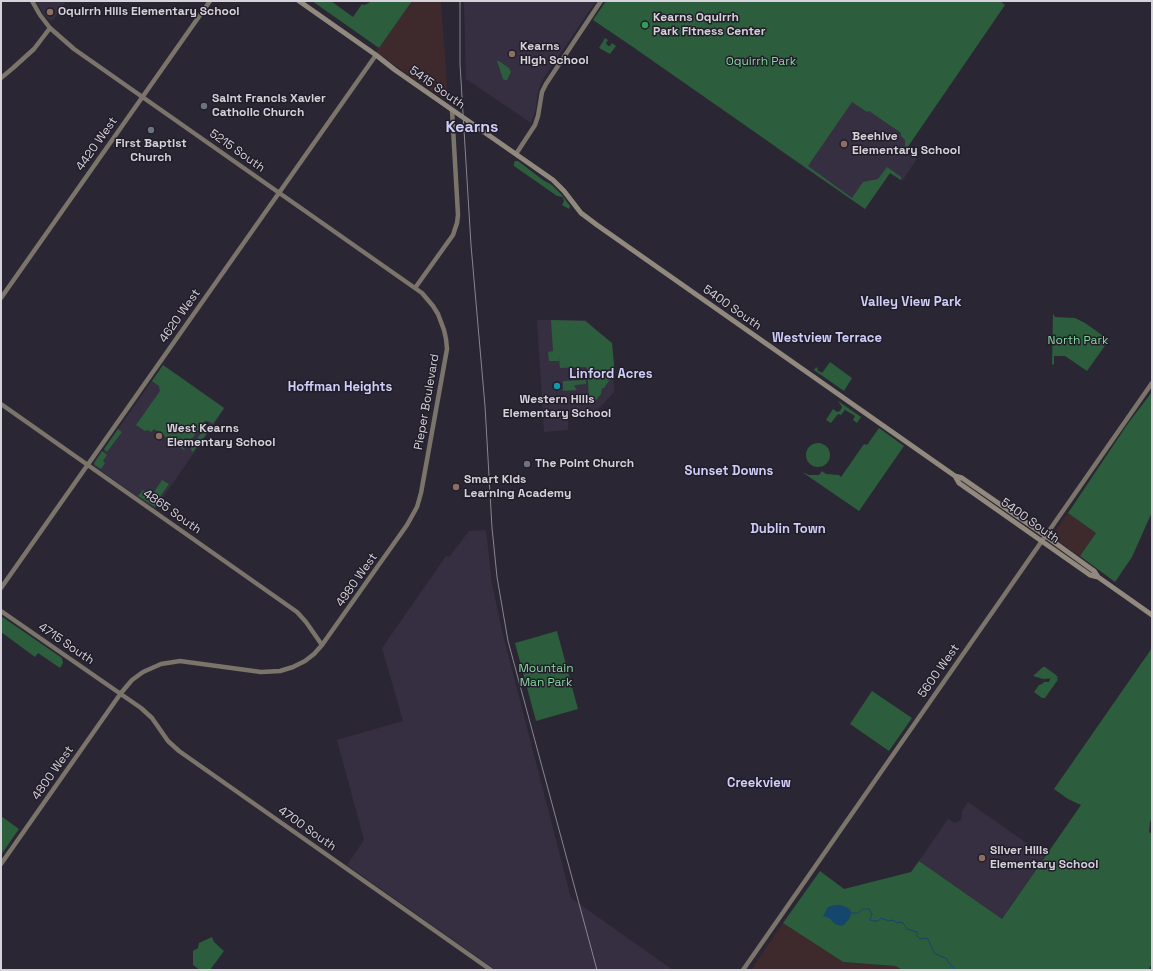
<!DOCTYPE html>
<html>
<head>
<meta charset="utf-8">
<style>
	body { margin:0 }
	#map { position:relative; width:1153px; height:971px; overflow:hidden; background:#2b2633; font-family:"Space Grotesk",sans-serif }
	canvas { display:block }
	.frame { position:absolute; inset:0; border:2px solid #d5d2da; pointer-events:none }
</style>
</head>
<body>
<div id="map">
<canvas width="1153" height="971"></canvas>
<div class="frame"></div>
</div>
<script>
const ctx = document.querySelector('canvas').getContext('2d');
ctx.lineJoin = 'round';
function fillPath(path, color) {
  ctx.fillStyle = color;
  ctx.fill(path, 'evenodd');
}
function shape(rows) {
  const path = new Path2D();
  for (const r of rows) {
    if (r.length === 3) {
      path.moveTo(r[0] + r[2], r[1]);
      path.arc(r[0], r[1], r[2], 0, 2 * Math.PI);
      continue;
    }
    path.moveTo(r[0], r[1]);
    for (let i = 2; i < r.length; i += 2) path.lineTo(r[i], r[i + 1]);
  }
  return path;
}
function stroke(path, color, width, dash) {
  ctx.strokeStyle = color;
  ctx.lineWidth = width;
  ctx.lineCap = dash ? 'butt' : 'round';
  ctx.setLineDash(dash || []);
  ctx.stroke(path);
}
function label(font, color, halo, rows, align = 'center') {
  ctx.font = font + ' "Space Grotesk",sans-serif';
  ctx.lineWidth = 3;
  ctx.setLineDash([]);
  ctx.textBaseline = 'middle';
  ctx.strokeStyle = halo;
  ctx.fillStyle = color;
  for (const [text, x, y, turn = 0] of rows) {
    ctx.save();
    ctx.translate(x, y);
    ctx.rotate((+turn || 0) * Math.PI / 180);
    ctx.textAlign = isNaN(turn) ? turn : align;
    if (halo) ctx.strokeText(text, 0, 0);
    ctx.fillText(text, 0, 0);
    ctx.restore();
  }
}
fillPath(shape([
	[412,1,441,1,448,99,445,100,376,52],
	[1068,513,1096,533,1080,556,1053,538,1052,535],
	[783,923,843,962,895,966,903,970,751,970]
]), '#3e2a2c');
fillPath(shape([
	[36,1,66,1,54,19,51,21,46,17],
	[464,1,596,1,543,79,538,91,536,108,531,123,466,79],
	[824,79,912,141,905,151,917,159,902,181,890,173,865,209,776,148],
	[537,320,586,320,612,344,614,392,593,415,568,416,568,430,544,432],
	[163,365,225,408,155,509,93,465],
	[486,530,492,584,502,631,571,898,673,970,496,970,347,865,364,840,337,740,403,721,382,648,446,556,449,557,469,531],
	[968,802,1045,856,1002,919,919,861,948,819,955,823,961,820,962,816,962,811]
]), '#362f41');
fillPath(shape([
	[312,1,331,1,353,17,362,4,364,5,369,3,370,1,412,1,379,48],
	[606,1,1000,1,1005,5,905,151,905,140,901,136,901,133,869,111,867,112,852,102,808,166,852,198,863,182,878,179,887,167,901,177,901,180,890,173,865,209,630,45,593,20],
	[605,38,608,40,606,43,608,46,610,46,612,43,616,46,610,54,599,48],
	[497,61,499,61,509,68,511,72,507,80,505,80,503,79],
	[515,161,518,161,543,180,552,185,562,195,570,206,569,209,562,205,564,201,563,197,557,196,514,166,514,163],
	[1053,314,1055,317,1075,318,1085,323,1109,340,1087,371,1065,356,1054,356,1054,364,1052,365],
	[551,320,585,321,612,343,614,364,614,367,610,371,611,378,604,388,602,388,601,394,594,403,589,401,589,397,587,368,585,367,560,368,559,357,559,361,549,361,548,352,553,351],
	[830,362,852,378,844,391,814,370,816,367,818,369,817,370,822,373],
	[163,365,224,408,213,424,208,421,205,421,190,441,187,439,181,446,185,449,184,450,154,429,151,432,148,430,145,431,136,425,160,391,159,386,152,381],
	[586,380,586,385,585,384,576,385,574,386,577,390,563,391,563,381],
	[1152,392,1152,512,1132,557,1115,582,1080,556,1096,533,1068,513,1129,422],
	[838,401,861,417,857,423,853,420,855,416,845,410,841,415,838,414,831,423,826,420,833,409,837,412,840,411,842,407],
	[207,426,211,428,193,452,191,450,191,447,205,428],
	[879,428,904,446,859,511,802,472,809,475,819,475,822,471,826,474,839,475,841,477,864,444,867,445],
	[118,429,122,432,107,452,104,449],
	[818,455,12],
	[102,451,107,455,103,461,105,463,101,469,95,465,94,463],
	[162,480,169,484,159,498,160,502,155,507,152,495],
	[143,490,151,495,155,507,138,496],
	[1,616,62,658,63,663,60,668,38,653,35,657,1,632],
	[557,631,578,709,536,721,515,643],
	[1152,648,1152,819,1150,822,1149,832,1152,834,1152,964,1148,970,903,970,895,966,843,962,783,923,820,871,844,889,911,872,919,861,1002,919,1081,805,1068,799,1054,789],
	[1043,667,1045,667,1056,675,1058,678,1043,679,1033,676],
	[1055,678,1058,679,1057,681,1045,698,1042,698,1034,692,1039,685,1042,684,1044,682,1049,682,1050,679],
	[872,691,912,718,889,751,850,724],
	[1,816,19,829,1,855],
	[212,937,214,942,224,951,210,970,200,970,193,965,193,951,198,948,199,943]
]), '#2c5d3c');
fillPath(shape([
	[835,905,841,905,848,908,851,911,850,918,844,925,841,926,835,924,829,918,823,916,828,907]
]), '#15466c');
stroke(shape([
	[850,913,858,913,863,909,869,909,872,914,870,920,873,921,878,921,881,918,888,921,893,920,897,923,900,922,903,923,907,929,917,932,917,936,920,939,926,938,928,939,934,953,947,959,948,962,955,969,955,970]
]), '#15466c', 1);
stroke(shape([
	[1,78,13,68,34,49,50,28],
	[516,154,535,125,538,116,542,92,546,84,601,1],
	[415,288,453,235,457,223,458,215,452,110],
	[1,298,210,1],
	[1,404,297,612,306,622,322,645],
	[1,588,376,55],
	[1,611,141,708,152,718,168,741,179,751,491,970],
	[1,864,121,693,132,680,143,672,161,664,180,661,261,672,280,671,293,667,305,661,314,654,322,645,407,525,417,507,421,493,445,360,447,349,446,339,444,330,438,314,433,306,422,293,74,49,50,28,40,15,32,1],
	[743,970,1152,383]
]), '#7a746b', 4.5);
stroke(shape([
	[299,1,376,55,395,70,553,180,564,191,581,213,597,225,955,476,962,478,1040,532,1094,571,1098,577],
	[955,476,959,483,1090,575,1098,577,1152,615]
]), '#91897d', 5);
stroke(shape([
	[460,1,460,64,471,245,485,406,492,528,497,577,508,641,597,970]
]), '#89858f', 1);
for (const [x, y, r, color] of [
	[50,12,4,"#8d6e63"],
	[645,25,4,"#2e9e5b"],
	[512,54,4,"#8d6e63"],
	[204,106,4,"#6b7280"],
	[151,130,4,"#6b7280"],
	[844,144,4,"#8d6e63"],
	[557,386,4,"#0f9aa8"],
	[159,436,4,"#8d6e63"],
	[527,464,4,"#6b7280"],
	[456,487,4,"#8d6e63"],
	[982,858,4,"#8d6e63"]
]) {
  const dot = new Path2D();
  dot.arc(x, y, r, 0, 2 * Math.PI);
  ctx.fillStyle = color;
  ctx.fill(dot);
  stroke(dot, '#211d29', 1.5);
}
label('bold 12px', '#d5d2da', '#211d29', [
	["Oquirrh Hills Elementary School",58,12],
	["Kearns Oquirrh",653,18],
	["Park Fitness Center",653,32],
	["Kearns",520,47],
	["High School",520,61],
	["Saint Francis Xavier",212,99],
	["Catholic Church",212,113],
	["Beehive",852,137],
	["Elementary School",852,151],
	["First Baptist",151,144,"center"],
	["Church",151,158,"center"],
	["Western Hills",557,400,"center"],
	["Elementary School",557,414,"center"],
	["West Kearns",167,429],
	["Elementary School",167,443],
	["The Point Church",535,464],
	["Smart Kids",464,480],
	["Learning Academy",464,494],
	["Silver Hills",990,851],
	["Elementary School",990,865]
], 'left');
label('12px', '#85d69d', '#211d29', [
	["Oquirrh Park",761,62],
	["North Park",1078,341],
	["Mountain",546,669],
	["Man Park",546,683]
]);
label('12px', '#d5d2da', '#211d29', [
	["5415 South",437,88,35],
	["4420 West",97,144,-55],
	["5215 South",237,151,35],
	["5400 South",732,308,35],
	["4620 West",180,316,-55],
	["Pieper Boulevard",427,402,-80],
	["4865 South",172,512,35],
	["5400 South",1030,521,35],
	["4980 West",357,580,-55],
	["4715 South",66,644,34],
	["5600 West",939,671,-55],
	["4800 West",53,773,-55],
	["4700 South",307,829,35]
]);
label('bold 13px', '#cfcef9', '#211d29', [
	["Valley View Park",911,302],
	["Westview Terrace",827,338],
	["Linford Acres",611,374],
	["Hoffman Heights",340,387],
	["Sunset Downs",729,471],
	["Dublin Town",788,529],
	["Creekview",759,783]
]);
label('bold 16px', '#cfcef9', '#211d29', [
	["Kearns",472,128]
]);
</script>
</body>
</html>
